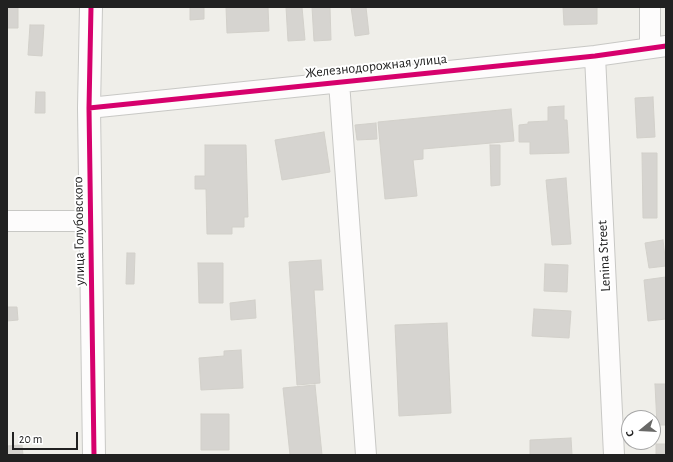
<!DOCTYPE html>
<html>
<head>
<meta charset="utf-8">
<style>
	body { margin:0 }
	#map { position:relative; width:673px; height:462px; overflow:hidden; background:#efeee9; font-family:"Alegreya Sans",sans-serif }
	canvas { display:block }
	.frame { position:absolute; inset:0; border:8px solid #212121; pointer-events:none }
	.north { position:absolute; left:621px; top:410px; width:40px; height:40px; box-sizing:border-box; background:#fff; border:1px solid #a6a6a6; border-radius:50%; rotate:252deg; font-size:11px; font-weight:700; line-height:16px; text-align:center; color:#212121 }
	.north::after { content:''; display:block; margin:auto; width:14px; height:18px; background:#696967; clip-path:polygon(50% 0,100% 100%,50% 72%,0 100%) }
	.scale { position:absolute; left:12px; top:432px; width:66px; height:18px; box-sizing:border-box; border:2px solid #212121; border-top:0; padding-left:5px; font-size:12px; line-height:14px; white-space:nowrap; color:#212121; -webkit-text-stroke:3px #fff; paint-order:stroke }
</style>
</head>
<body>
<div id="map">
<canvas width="673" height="462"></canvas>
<div class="frame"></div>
<div class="north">С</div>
<div class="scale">20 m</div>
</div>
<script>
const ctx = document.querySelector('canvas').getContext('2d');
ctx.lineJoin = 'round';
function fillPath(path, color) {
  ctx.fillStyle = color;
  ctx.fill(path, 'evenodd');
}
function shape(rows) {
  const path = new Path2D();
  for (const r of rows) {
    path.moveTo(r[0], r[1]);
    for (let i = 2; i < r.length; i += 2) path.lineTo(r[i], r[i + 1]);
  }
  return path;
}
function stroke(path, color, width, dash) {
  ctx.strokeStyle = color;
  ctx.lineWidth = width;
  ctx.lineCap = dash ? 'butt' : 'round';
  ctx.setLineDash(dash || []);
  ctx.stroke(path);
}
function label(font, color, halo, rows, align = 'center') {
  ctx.font = font + ' "Alegreya Sans",sans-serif';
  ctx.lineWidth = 4;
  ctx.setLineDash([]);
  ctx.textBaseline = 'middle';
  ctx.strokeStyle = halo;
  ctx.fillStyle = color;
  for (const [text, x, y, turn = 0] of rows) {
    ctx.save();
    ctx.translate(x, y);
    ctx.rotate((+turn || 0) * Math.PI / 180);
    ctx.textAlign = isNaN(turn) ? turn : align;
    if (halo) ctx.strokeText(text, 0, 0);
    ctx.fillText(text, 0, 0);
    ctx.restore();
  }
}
const building = shape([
	[7,7,18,7,18,28,7,28,7,7],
	[190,7,204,7,204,19,190,20,190,7],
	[226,7,268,7,269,31,227,33,226,7],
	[286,7,302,7,305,40,288,41,286,7],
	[312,7,330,7,331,40,314,41,312,7],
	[351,7,366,7,369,34,355,36,351,7],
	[563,7,597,7,597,24,564,25,563,7],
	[30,25,44,25,42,56,28,55,30,25],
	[36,92,45,92,45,113,35,113,36,92],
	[653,97,655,137,637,138,635,98,653,97],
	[564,106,564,120,567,120,569,153,530,154,530,142,519,142,519,125,528,124,528,122,548,121,548,107,564,106],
	[511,109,514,141,423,149,423,159,413,160,417,196,385,199,378,122,511,109],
	[376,123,377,139,357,140,355,125,376,123],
	[324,132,330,172,282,180,275,140,324,132],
	[205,145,246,145,248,217,244,217,244,227,232,227,232,234,207,234,206,189,195,189,195,176,205,176,205,145],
	[490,145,500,145,500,185,491,186,490,145],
	[642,153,657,153,657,218,643,218,642,153],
	[566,178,571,244,552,245,546,180,566,178],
	[663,240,666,266,649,268,645,243,663,240],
	[127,253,135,253,134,284,126,284,127,253],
	[321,260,323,290,314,290,320,383,297,385,289,262,321,260],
	[198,263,223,263,223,303,199,303,198,263],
	[545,264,568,265,567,292,544,291,545,264],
	[666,277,666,319,648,321,644,280,666,277],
	[255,300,256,318,231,320,230,303,255,300],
	[7,307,17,307,18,320,7,321,7,307],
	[534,309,571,311,569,338,532,336,534,309],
	[447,323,451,413,399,416,395,325,447,323],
	[241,350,243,388,201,390,199,358,224,356,224,351,241,350],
	[655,384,666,384,666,425,657,425,655,384],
	[315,385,322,455,290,455,283,388,315,385],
	[201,414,229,414,229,450,201,450,201,414],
	[571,438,572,455,530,455,530,440,571,438],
	[656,444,666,444,666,455,656,455,656,444],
	[22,445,23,455,7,455,7,446,22,445]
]);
fillPath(building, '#d6d4d0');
stroke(building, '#d2d0ca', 1);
const minor = shape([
	[650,48,650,7],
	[595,56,614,455],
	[339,82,366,455],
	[89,108,595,56,666,46],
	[7,221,91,221]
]);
const tertiary = shape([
	[91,7,89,108,94,455]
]);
stroke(minor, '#c8c8c5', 22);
stroke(tertiary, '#c8c8c5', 24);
stroke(minor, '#fdfcfc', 20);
stroke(tertiary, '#fdfcfc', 22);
stroke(shape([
	[91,7,89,108,94,455],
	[89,108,595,56,666,46]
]), '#d6006c', 5);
label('14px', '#212121', '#fff', [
	["Железнодорожная улица",376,66,-6],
	["улица Голубовского",79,231,-91],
	["Lenina Street",604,256,-93]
]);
</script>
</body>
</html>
